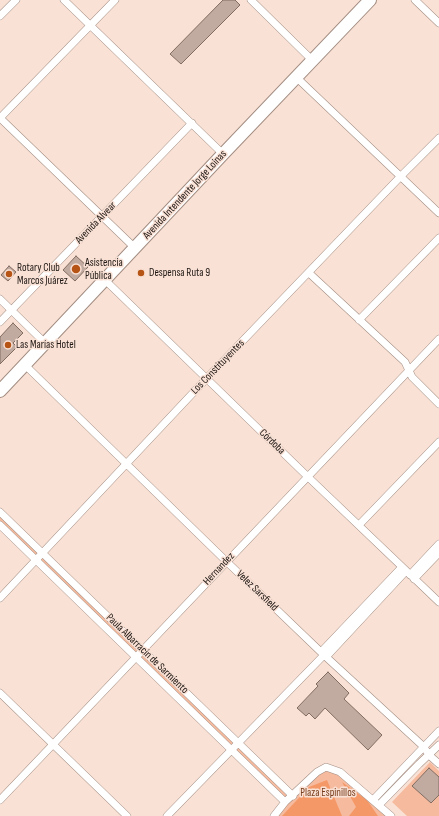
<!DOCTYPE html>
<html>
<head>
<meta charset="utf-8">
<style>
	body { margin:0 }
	canvas { display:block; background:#f9e1d5 }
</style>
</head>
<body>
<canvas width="439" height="816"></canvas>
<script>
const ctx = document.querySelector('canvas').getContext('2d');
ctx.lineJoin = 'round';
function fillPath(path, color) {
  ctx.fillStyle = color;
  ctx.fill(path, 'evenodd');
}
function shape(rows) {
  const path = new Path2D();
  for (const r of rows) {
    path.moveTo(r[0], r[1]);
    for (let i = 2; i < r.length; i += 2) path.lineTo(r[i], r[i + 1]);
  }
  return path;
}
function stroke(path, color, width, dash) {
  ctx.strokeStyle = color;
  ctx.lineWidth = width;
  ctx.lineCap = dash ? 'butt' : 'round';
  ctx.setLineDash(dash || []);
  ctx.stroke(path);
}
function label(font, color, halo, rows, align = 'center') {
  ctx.font = font + ' "Sofia Sans Condensed",sans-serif';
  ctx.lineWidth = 3;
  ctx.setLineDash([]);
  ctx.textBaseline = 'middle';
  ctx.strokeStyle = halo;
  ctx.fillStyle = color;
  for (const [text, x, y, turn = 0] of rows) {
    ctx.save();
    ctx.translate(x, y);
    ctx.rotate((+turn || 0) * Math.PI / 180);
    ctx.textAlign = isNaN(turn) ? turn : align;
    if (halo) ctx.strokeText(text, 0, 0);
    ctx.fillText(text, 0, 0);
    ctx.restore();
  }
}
fillPath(shape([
	[0,512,293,795,326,767,335,770,391,816,274,816,285,802,0,525],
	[430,762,439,771,439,816,407,816,392,802]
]), '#f6bb9e');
fillPath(shape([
	[327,780,342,816,282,816,309,787],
	[342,782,367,800,378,816,349,816,356,807]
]), '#f59868');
const building = shape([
	[223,0,235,0,240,5,181,64,170,54,223,0],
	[76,256,88,267,75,281,63,270,76,256],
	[9,266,16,272,8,281,1,275,9,266],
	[13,323,23,333,13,343,17,347,0,364,0,337,13,323],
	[328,672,349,693,344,699,382,735,368,750,325,708,315,719,309,713,306,716,297,708,318,686,316,684,328,672],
	[429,768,439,777,439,795,431,803,412,786,429,768]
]);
fillPath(building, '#c1aa9f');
stroke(building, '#826d62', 1);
const minor = shape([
	[64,0,223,154],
	[251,0,312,60],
	[415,0,439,23],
	[0,16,16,0],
	[296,77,439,213],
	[0,118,135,248],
	[0,118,115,0],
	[309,273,405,362,412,377,439,404],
	[105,280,307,476,439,602],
	[0,299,45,343],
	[359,320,439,238],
	[0,322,192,123],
	[25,365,226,561,324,655,424,747,429,755,439,764],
	[0,512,293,796],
	[0,525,285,802],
	[359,525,439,442],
	[410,575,439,544],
	[414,579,439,553],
	[0,598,207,378,401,176,439,138],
	[321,652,402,567],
	[326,657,406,571],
	[0,693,127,816],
	[0,800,439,339],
	[373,800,439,731],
	[379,805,419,764,439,745],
	[167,816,324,655],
	[274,816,285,802,317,772,326,767,340,772,391,816]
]);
const primary = shape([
	[0,391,223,154,370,0]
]);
stroke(minor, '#a38d82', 8);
stroke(primary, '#a38d82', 14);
stroke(minor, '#fff', 7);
stroke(primary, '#fff', 12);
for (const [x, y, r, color] of [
	[76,269,5,"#b65416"],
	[141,273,4,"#b65416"],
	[9,274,4,"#b65416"],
	[8,345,4,"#b65416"]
]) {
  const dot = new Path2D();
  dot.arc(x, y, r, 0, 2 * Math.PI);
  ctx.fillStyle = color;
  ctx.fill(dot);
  stroke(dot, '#f9e1d5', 1.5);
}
label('11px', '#1f1713', '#f9e1d5', [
	["Avenida Intendente Jorge Loinas",185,195,-47],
	["Avenida Alvear",96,223,-46],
	["Los Constituyentes",218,367,-46],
	["Córdoba",272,442,44],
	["Hernandez",219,569,-47],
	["Velez Sarsfield",257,591,44],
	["Paula Albarracín de Sarmiento",147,654,44]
]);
label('11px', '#1f1713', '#f9e1d5', [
	["Asistencia",85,263],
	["Pública",85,276],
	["Rotary Club",17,268],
	["Marcos Juárez",17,281],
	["Despensa Ruta 9",149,273],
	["Las Marías Hotel",16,345]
], 'left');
label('11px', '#773c1b', '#f9e1d5', [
	["Plaza Espinillos",328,793]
]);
</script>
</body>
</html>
